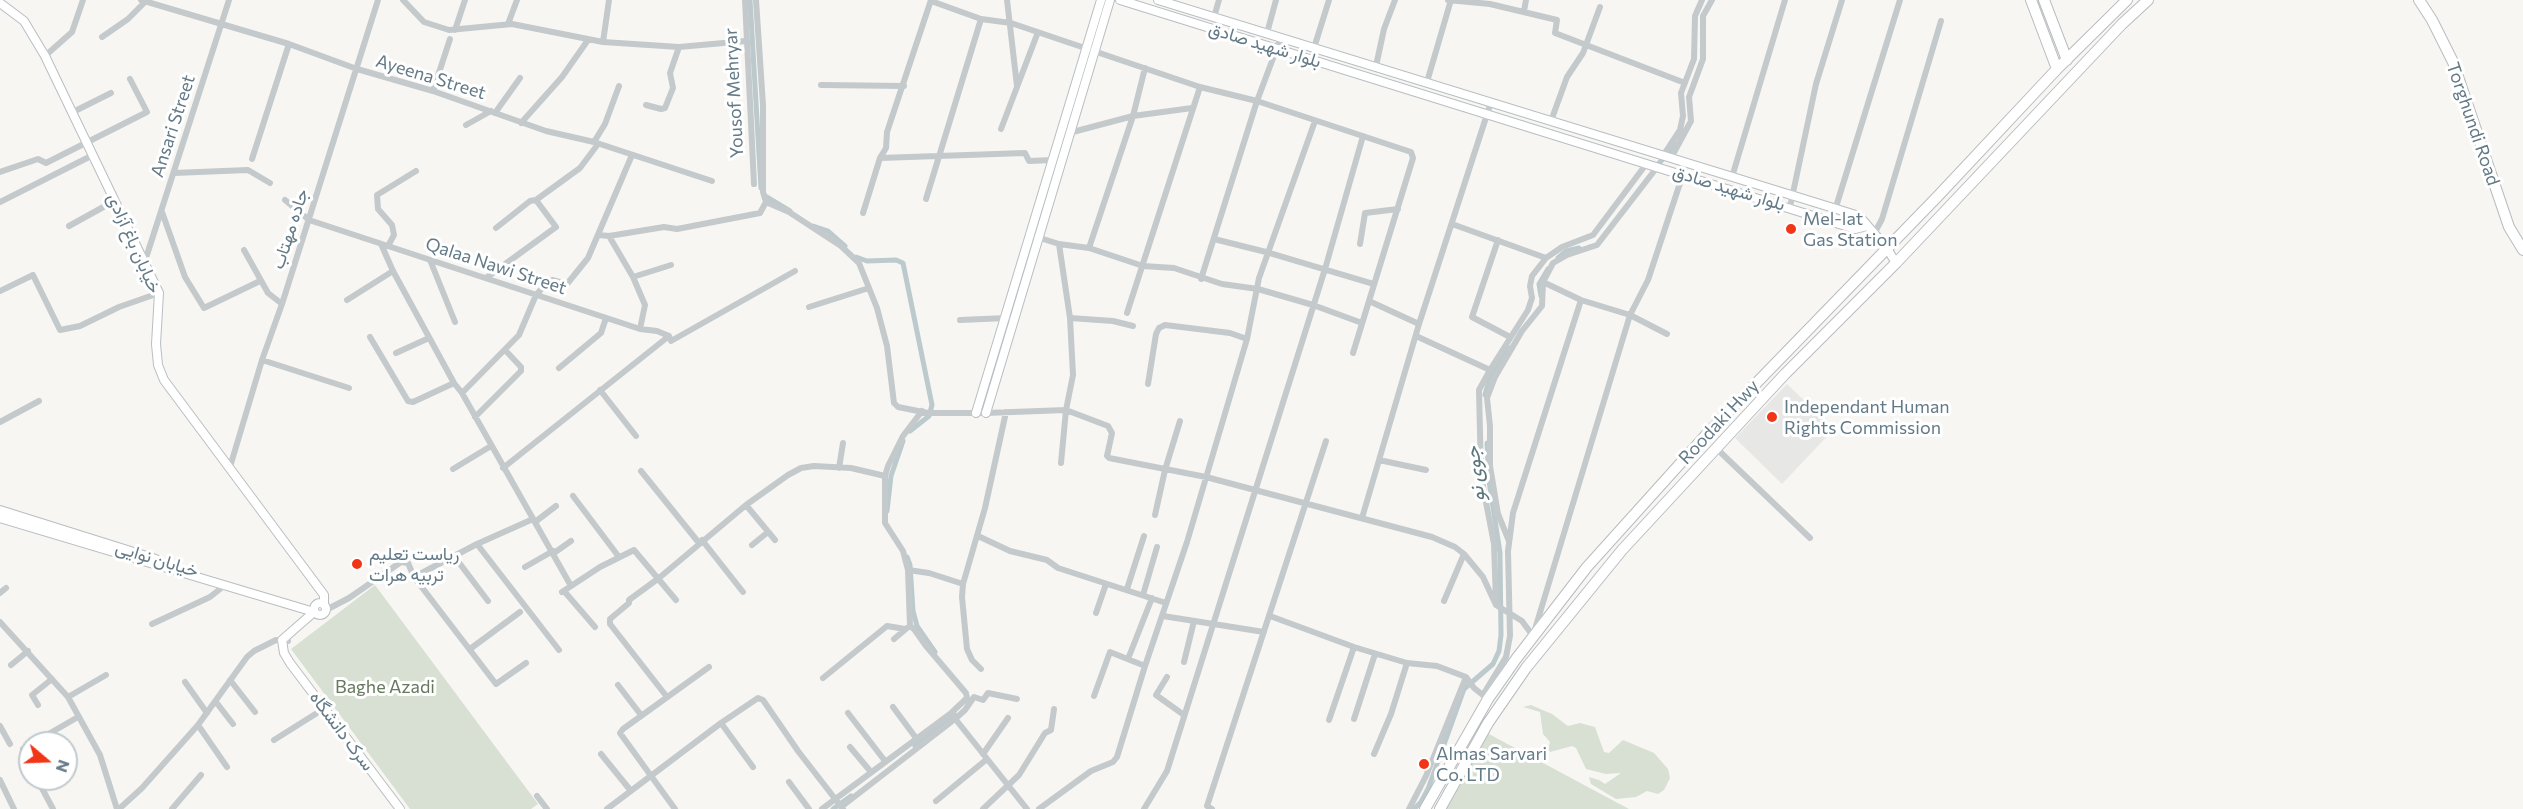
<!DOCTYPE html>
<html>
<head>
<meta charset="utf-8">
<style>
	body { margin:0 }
	#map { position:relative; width:2523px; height:809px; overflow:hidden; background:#f7f6f3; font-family:Commissioner,sans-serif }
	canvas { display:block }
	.north { position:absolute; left:18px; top:731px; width:60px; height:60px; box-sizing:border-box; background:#fff; border:2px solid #c1cacf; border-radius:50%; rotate:109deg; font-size:16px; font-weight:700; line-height:24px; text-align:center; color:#637a87 }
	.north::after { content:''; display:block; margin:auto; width:21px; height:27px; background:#f23417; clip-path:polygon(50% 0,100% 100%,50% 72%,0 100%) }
</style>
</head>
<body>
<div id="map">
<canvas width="2523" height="809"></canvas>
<div class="north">N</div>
</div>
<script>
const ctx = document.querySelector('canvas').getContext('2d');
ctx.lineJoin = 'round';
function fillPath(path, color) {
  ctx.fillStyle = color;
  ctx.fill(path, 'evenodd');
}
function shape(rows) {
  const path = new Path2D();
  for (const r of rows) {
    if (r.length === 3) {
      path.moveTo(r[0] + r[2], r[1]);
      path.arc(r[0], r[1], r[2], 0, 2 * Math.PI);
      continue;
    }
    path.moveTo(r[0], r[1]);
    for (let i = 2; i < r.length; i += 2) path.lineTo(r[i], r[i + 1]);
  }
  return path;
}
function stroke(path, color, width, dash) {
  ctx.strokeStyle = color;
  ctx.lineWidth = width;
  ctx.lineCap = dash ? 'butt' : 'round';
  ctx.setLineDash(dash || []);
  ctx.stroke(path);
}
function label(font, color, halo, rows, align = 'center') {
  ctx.font = font + ' Commissioner,Vazirmatn,sans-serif';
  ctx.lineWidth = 6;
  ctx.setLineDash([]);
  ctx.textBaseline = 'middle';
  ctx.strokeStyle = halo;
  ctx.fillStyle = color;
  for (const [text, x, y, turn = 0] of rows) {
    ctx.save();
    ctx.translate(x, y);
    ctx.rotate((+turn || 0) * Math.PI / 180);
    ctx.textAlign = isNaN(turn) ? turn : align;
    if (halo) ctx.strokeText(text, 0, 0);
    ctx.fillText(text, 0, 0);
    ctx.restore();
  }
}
fillPath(shape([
	[1787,384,1834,429,1782,484,1735,438]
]), '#e7e8e6');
fillPath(shape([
	[375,585,538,804,531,809,410,809,291,649],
	[1531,705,1552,714,1568,726,1580,723,1595,727,1604,752,1609,753,1623,740,1654,753,1668,769,1670,778,1664,790,1658,794,1647,791,1636,797,1616,799,1591,784,1589,777,1599,780,1605,784,1621,773,1606,774,1586,769,1576,748,1572,746,1550,752,1548,749,1550,742,1543,734,1540,712,1523,707],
	[1487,733,1629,809,1443,809]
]), '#d8dfd3');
stroke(shape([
	[750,0,761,188],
	[1654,169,1676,144],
	[765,196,790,211],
	[813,226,828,231,845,246],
	[856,257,867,261,896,260,903,263,932,405,929,416,910,431],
	[1558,258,1566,251,1579,248],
	[1541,296,1539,284,1548,269],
	[1485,395,1490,376,1509,348],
	[887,511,891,476,903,441],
	[907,557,910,565,913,611,917,626,935,652],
	[915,746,955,715],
	[833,809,851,796],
	[1414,809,1421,802,1428,789,1464,689,1493,664,1499,651,1501,635,1500,553,1489,481,1487,443]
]), '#bccacd', 5);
const secondary = shape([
	[1120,0,1855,229,1867,226],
	[1158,0,1856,215,1861,218,1886,247,1896,263],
	[0,3,24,21,45,56,159,293,156,344,158,365,164,380,324,595,324,605],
	[976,413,1101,0],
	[986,413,1110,0],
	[0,510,156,559],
	[0,518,314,612,282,640,284,653,290,663,400,809],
	[320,609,6]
]);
const highway = shape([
	[2031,0,2057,69],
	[2044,0,2067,60],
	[2419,0,2432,20,2453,62,2509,227,2523,250],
	[1425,809,1488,699,1516,659,1587,567,1705,436,1938,196,2057,69,2127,0],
	[1440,809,1488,723,1526,668,1622,550,1785,374,1896,263,2122,24,2148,0]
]);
stroke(secondary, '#b8bec2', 10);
stroke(highway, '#b8bcbf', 12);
stroke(shape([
	[141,0,289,44,357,69,433,91,546,131,594,142,712,181],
	[403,0,424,22,449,30,512,24,603,42,679,47,746,41],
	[745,0,754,184],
	[1007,0,1017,86],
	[1448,0,1490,4,1557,20,1555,33,1685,83],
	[931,1,981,19,1011,23,1200,87,1257,101,1411,152,1413,158,1353,353],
	[1524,11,1526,0],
	[1214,17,1219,0],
	[508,24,517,0],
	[455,30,465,0],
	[1267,33,1276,0],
	[102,37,128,19,147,0],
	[603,42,609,0],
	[1314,48,1329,0],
	[45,56,72,32,83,0],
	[1376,66,1384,29,1395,0],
	[1427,82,1451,0],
	[821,85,904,86],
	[433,91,450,39],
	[646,105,661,109,665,108,673,88,670,73,679,47],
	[73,112,111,93],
	[495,113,520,78],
	[1551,121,1567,77,1583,53,1600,7],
	[521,123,562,77,588,40],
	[466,125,491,111],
	[1001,129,1038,32],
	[1069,133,1133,116,1192,108],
	[594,142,605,124,619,86],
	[1663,156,1680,130,1683,116,1681,93,1694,59,1695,16,1702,0],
	[880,158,1025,153,1029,161,1053,160],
	[1671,158,1691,121,1689,97,1703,59,1703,16,1712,0],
	[252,159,289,44],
	[0,172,38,159,46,163,147,112,130,79],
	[174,173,248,170,270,183],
	[1732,177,1785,0],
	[926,199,981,19],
	[285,200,309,220,640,329,657,331,669,336,671,341,795,271],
	[536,200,580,168,598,144],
	[0,202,93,155],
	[766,202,789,212,841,246,859,263,877,308,887,346,894,403,898,407,928,413,986,413,1066,410,1108,426,1112,433,1107,456,1109,458,1206,477,1432,537,1455,547,1464,554,1483,577,1496,605,1522,621,1533,636],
	[1790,207,1816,84,1842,0],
	[1835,210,1900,0],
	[162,212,185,277,204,308,260,281],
	[863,213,880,158,886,148,887,132,931,0],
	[1452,224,1546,258],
	[69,226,116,200],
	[1874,234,1882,219,1941,21],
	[599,235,609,236,664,227,677,229,760,213,766,202,763,192,763,105,756,0],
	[609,236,633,277,645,305,640,329],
	[1037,237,1059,244,1089,248,1143,266,1174,268,1222,284,1258,289,1313,305,1362,323],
	[1214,239,1270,253,1374,284],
	[1498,240,1472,317,1510,337],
	[381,244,393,271,454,383,462,393,571,586],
	[1059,244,1070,318,1073,375,1066,410,1061,463],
	[1360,244,1365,213,1398,209],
	[388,246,394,235,392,225,378,209,377,195,416,171],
	[1089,248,1133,116,1145,68],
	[244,250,268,293,282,304],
	[430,260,455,322],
	[145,261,229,0],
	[633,277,671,265],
	[486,278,556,227,536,200,530,201,496,228],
	[1201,279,1257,101,1281,37],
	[1543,282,1581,300,1630,315,1667,334],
	[0,291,33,275,60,330,80,326,119,307,159,293],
	[347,300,393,271],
	[1369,301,1419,324],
	[809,307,869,288],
	[1127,313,1200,87],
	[1070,318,1113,321,1133,326],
	[960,320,1007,318],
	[1416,336,1490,370],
	[370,337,408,401,413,402,454,383],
	[396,353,429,338],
	[262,360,349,388],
	[559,368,601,333,606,318],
	[1148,384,1156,334,1159,328,1165,325,1230,333,1247,339],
	[600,390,636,436],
	[462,393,519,335,536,295,546,284,552,280,567,284,588,258,632,155],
	[475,417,521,371,521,367,505,350],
	[0,422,39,401],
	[1716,448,1810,538],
	[1379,460,1426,470],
	[230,467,262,360,282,304,378,0],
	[503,468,669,336],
	[839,468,843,443],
	[453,469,491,446],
	[641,471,699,543],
	[573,496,619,557],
	[746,505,775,540],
	[1155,515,1165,470,1180,421],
	[1362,518,1419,324,1491,102],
	[535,522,556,506],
	[978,536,1010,551,1047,560,1058,568,1166,603],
	[702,540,743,592],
	[1509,541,1498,514,1490,466,1490,426,1487,398,1495,377,1522,331,1542,306,1543,282,1553,263,1567,255,1597,245,1658,166],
	[477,544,559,650],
	[752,545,768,532],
	[554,553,571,541],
	[454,556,488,601],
	[525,567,553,551],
	[908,570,929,573,963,584],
	[414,577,496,684,526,663],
	[1127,589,1144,536],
	[564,591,595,627],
	[562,592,600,567,634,550,676,600],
	[0,593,6,588],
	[1143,595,1157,547],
	[1444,601,1464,554],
	[1496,602,1494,544,1481,476,1479,390,1490,370,1528,310,1532,298,1530,286,1532,276,1546,258,1562,247,1593,235,1647,163],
	[326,610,349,598,401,562,408,563,414,577,477,544,533,519],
	[1096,613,1106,584],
	[1163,616,1264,632],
	[1270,616,1354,647,1407,663,1437,666,1466,677,1474,688,1484,696],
	[0,622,68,697,100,755,117,809],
	[152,624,210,597,225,585],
	[1535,629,1630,315,1648,280,1683,174],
	[894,639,907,628],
	[470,649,520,612],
	[1128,659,1152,598],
	[1184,662,1194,621],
	[11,665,28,651],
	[981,669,972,660,967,649,962,597,963,584,985,508,1006,412],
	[1167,677,1156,695,1184,715],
	[823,678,887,626,905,629],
	[230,680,255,712],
	[185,682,207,713],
	[618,685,641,715],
	[1483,695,1506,657,1510,636,1508,551,1513,513,1581,300],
	[1094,696,1110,652,1145,666],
	[68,697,106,675],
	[667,697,610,624,610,619,629,603,629,600,659,578,746,505,788,475,801,468,814,466,851,468,885,476],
	[216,702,233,724],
	[38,705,32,695,52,679],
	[893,707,916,738],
	[848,713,885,761],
	[953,716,1027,809],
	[1354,719,1375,654],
	[1329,720,1354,647],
	[721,723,753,767],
	[198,725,227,767],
	[0,726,10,744],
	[274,740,325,708],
	[33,743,78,717],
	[30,745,23,749,30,764],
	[850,747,871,772],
	[601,754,631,791],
	[983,754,1008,718],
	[1374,754,1391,714,1407,663],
	[37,779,53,809],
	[0,780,14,809],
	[789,782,809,809],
	[537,796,547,809],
	[936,801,987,759],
	[841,807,955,719,965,710,974,697,983,700,988,693,1017,699],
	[119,809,142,788,198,725,247,657,254,651,276,640,288,641],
	[172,809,201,775],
	[607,809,721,723,758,698,763,700,798,751,843,809],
	[675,809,620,733,623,729,709,667],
	[822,809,950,714,967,698,966,693,926,646,914,629,910,626,908,570,903,551,885,523,885,476,888,466,903,436,922,411],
	[983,809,1019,775,1045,733,1051,730,1054,709],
	[1039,809,1091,771,1113,762,1117,757,1145,666,1187,542,1247,339,1259,278,1315,121],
	[1144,809,1167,771,1325,269,1363,136],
	[1212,809,1207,806,1326,441],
	[1409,809,1426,776,1466,677]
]), '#c4c9cc', 6);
stroke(secondary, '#fff', 8);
stroke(highway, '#fff', 10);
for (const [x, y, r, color] of [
	[1791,229,6,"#f23417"],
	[1772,417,6,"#f23417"],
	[357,564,6,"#f23417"],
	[1424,764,6,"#f23417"]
]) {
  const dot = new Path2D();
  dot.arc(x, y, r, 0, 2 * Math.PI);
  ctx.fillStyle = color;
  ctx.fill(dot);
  stroke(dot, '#fff', 2);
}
label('18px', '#637a87', '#fff', [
	["بلوار شهید صادق",1265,45,17],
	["Ayeena Street",431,77,17],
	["Yousof Mehryar",734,93,-93],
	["Torghundi Road",2473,124,71],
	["Ansari Street",173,126,-72],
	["بلوار شهید صادق",1729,188,17],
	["جاده مهتاب",290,229,-72],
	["خیابان باغ آزادی",134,243,66],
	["Qalaa Nawi Street",496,266,18],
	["Roodaki Hwy",1719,422,-47],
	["خیابان نوایی",157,559,17],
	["سرک دانشگاه",342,731,53]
]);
label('18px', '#637a87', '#fff', [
	["Mel-lat",1803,219],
	["Gas Station",1803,240],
	["Independant Human",1784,407],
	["Rights Commission",1784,428],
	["ریاست تعلیم",369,554],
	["تربیه هرات",369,575],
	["Almas Sarvari",1436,754],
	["Co. LTD",1436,775]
], 'left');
label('18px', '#66785e', '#fff', [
	["Baghe Azadi",385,687]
]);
label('italic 20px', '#5a767c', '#fff', [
	["جوی نو",1475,474,-96]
]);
</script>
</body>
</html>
